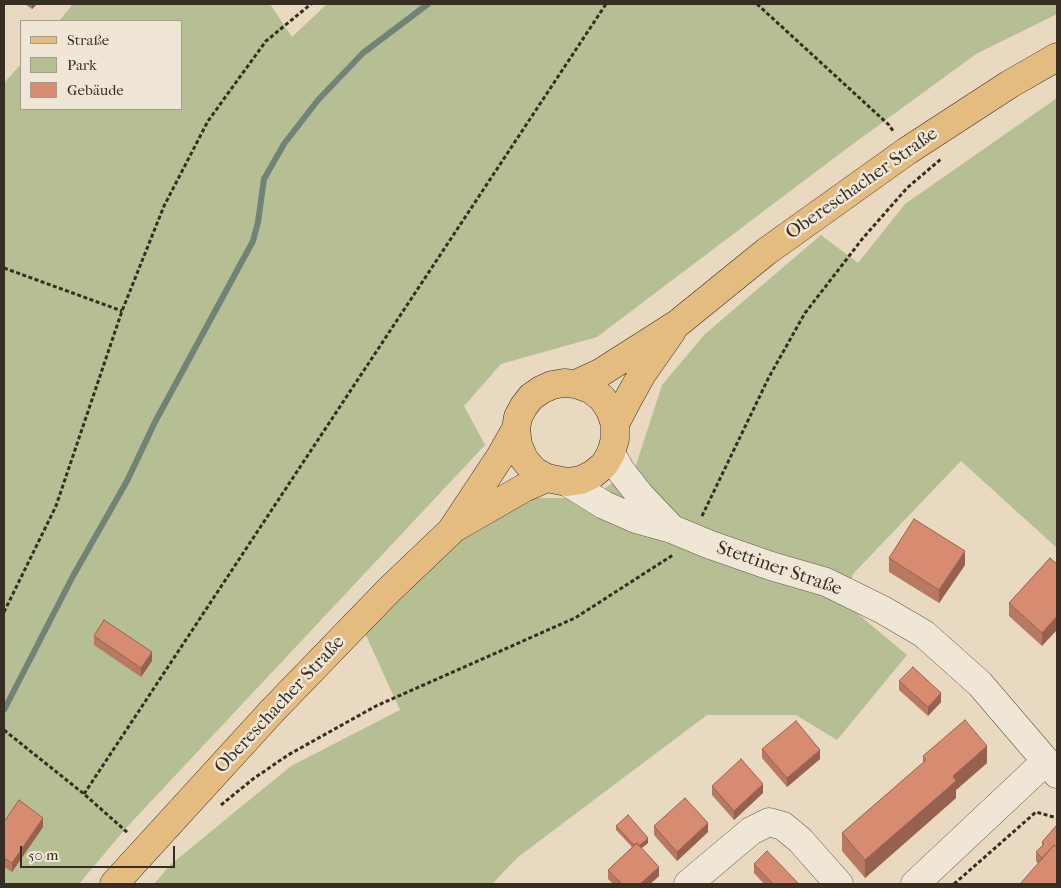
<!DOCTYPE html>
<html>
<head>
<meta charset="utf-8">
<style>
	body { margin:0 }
	#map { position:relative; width:1061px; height:888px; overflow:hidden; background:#e8d9c0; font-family:"IM FELL French Canon",serif }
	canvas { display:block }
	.frame { position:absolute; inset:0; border:5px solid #372d22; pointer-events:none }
	.legend { position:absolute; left:20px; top:20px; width:162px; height:90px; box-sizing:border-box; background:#f0e6d6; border:1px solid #a69c8e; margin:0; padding:6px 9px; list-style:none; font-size:15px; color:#372d22 }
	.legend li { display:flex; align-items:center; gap:10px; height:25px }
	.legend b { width:25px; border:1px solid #a69c8e }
	.scale { position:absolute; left:20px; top:846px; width:155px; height:22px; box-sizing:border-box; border:2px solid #372d22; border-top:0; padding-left:6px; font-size:15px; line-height:18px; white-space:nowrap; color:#372d22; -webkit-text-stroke:4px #f0e6d6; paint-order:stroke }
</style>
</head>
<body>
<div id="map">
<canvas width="1061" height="888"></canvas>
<div class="frame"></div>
<ul class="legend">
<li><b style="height:6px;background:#e4bc80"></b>Straße</li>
<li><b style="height:14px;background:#b5bf93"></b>Park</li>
<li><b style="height:14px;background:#d78c71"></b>Gebäude</li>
</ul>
<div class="scale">50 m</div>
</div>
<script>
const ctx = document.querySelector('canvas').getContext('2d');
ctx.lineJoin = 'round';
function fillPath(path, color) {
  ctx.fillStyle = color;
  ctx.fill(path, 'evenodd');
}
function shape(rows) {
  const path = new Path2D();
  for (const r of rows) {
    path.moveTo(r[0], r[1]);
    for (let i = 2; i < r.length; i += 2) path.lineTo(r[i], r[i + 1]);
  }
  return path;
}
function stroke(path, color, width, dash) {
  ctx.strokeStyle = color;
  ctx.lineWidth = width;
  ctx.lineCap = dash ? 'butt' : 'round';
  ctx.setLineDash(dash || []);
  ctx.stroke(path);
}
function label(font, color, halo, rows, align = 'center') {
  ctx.font = font + ' "IM FELL French Canon",serif';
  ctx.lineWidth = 5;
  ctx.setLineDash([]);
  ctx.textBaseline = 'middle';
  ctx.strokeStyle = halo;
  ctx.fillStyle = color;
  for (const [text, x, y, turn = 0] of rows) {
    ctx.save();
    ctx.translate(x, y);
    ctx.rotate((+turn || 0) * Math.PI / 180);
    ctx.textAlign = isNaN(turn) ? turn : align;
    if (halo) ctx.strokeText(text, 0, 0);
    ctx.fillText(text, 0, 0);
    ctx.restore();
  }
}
fillPath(shape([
	[73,4,270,4,292,37,327,4,1057,4,1057,14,976,54,842,152,597,337,501,364,464,406,485,445,126,828,79,884,4,884,4,83,21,64,21,109,181,109,181,21,59,21],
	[1057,98,1057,548,961,461,853,574,846,604,907,655,837,740,796,715,707,715,518,857,492,884,154,884,170,865,291,766,400,710,364,631,468,526,524,498,592,498,636,465,662,385,705,334,821,235,858,263,905,204]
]), '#b5bf93');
stroke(shape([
	[4,710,73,576,127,481,155,422,253,241,258,222,264,179,284,144,318,100,363,53,428,4]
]), '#718277', 6);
const minor = shape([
	[611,453,621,471,639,494,672,529],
	[567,482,604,505,636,519,672,529,708,544,771,566,826,582,883,610,924,634,980,684,1057,774],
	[688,884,751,831,769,822,783,826,800,840,839,884],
	[915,884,1046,761]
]);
const major = shape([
	[576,384,600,373,677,324,767,251,907,151,1010,84,1057,57],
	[615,424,610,410,602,398,590,389,576,384,564,383,552,385,541,390,531,397,524,406,518,417,516,429,518,445,524,459,534,471,547,478,567,482,581,480,593,474,604,465,611,453,615,439,615,424,627,401,642,374,672,331],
	[456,527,524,488,547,478],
	[114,884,272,711,389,590,451,531,500,457,516,429]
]);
stroke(minor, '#63584a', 29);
stroke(major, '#372d22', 29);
stroke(shape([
	[757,4,889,125,893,131],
	[4,268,122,311],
	[702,516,769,377,805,313,863,238,907,188,941,159],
	[4,612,56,506,122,311,164,206,208,121,266,41,311,4],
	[4,730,84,794,128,833],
	[84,794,606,4],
	[221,805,253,779,288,755,376,706,575,618,673,555],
	[954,884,1036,812,1057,818]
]), '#372d22', 3, [4, 2.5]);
stroke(minor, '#f0e6d6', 28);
stroke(major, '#e4bc80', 28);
fillPath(shape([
	[25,4,37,4,32,9],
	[889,558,965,565,939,603,889,572],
	[1050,558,1042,646,1009,616,1009,603],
	[94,636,152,661,141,677,94,645],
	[899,681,941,702,928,716,899,690],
	[762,749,820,759,787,787,762,758],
	[923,756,987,763,956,790,956,798,865,878,842,851,842,833,923,763],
	[712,786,763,793,734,820,712,795],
	[4,822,43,827,12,872,4,867],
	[1057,825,1057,884,1036,861,1036,852,1042,846,1042,842],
	[616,826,648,843,641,848,659,876,650,884,613,884,608,879,608,870,632,847,616,830],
	[654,826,708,832,677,861,654,835],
	[754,864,799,884,764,884,754,873]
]), '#b97861');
fillPath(shape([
	[32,4,37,4,32,9],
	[965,551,965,565,939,603,939,590],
	[1057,616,1057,630,1042,646,1042,633],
	[152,652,152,661,141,677,141,668],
	[941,693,941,702,928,716,928,707],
	[987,746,987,763,956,790,956,798,865,878,865,860,953,776],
	[820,750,820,759,787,787,787,778],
	[763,784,763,793,734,820,734,811],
	[43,818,43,827,12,872,12,863],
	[708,823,708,832,677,861,677,852],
	[648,838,648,843,637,852,637,848],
	[659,867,659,876,650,884,640,884]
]), '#96624f');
const building = shape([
	[914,519,965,551,939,590,889,558,914,519],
	[1050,558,1057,564,1057,616,1042,633,1009,603,1050,558],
	[104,620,152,652,141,668,94,636,104,620],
	[913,667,941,693,928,707,899,681,913,667],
	[965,720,987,746,953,776,956,781,865,860,842,833,926,760,923,756,965,720],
	[796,721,820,750,787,778,762,749,796,721],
	[741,759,763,784,734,811,712,786,741,759],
	[685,798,708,823,677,852,654,826,685,798],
	[19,800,43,818,12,863,4,858,4,822,19,800],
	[628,815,648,838,639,846,637,843,634,845,616,826,628,815],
	[1057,825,1057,848,1054,845,1042,858,1036,852,1044,844,1042,842,1057,825],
	[637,843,659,867,640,884,622,884,608,870,637,843],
	[1054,845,1057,848,1057,884,1020,884,1054,845],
	[767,851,799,884,773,884,754,864,767,851]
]);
fillPath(building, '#d78c71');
stroke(building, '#96624f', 1);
label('19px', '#372d22', '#f0e6d6', [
	["Obereschacher Straße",862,184,-35],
	["Stettiner Straße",779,569,19],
	["Obereschacher Straße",280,705,-47]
]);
</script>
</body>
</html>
